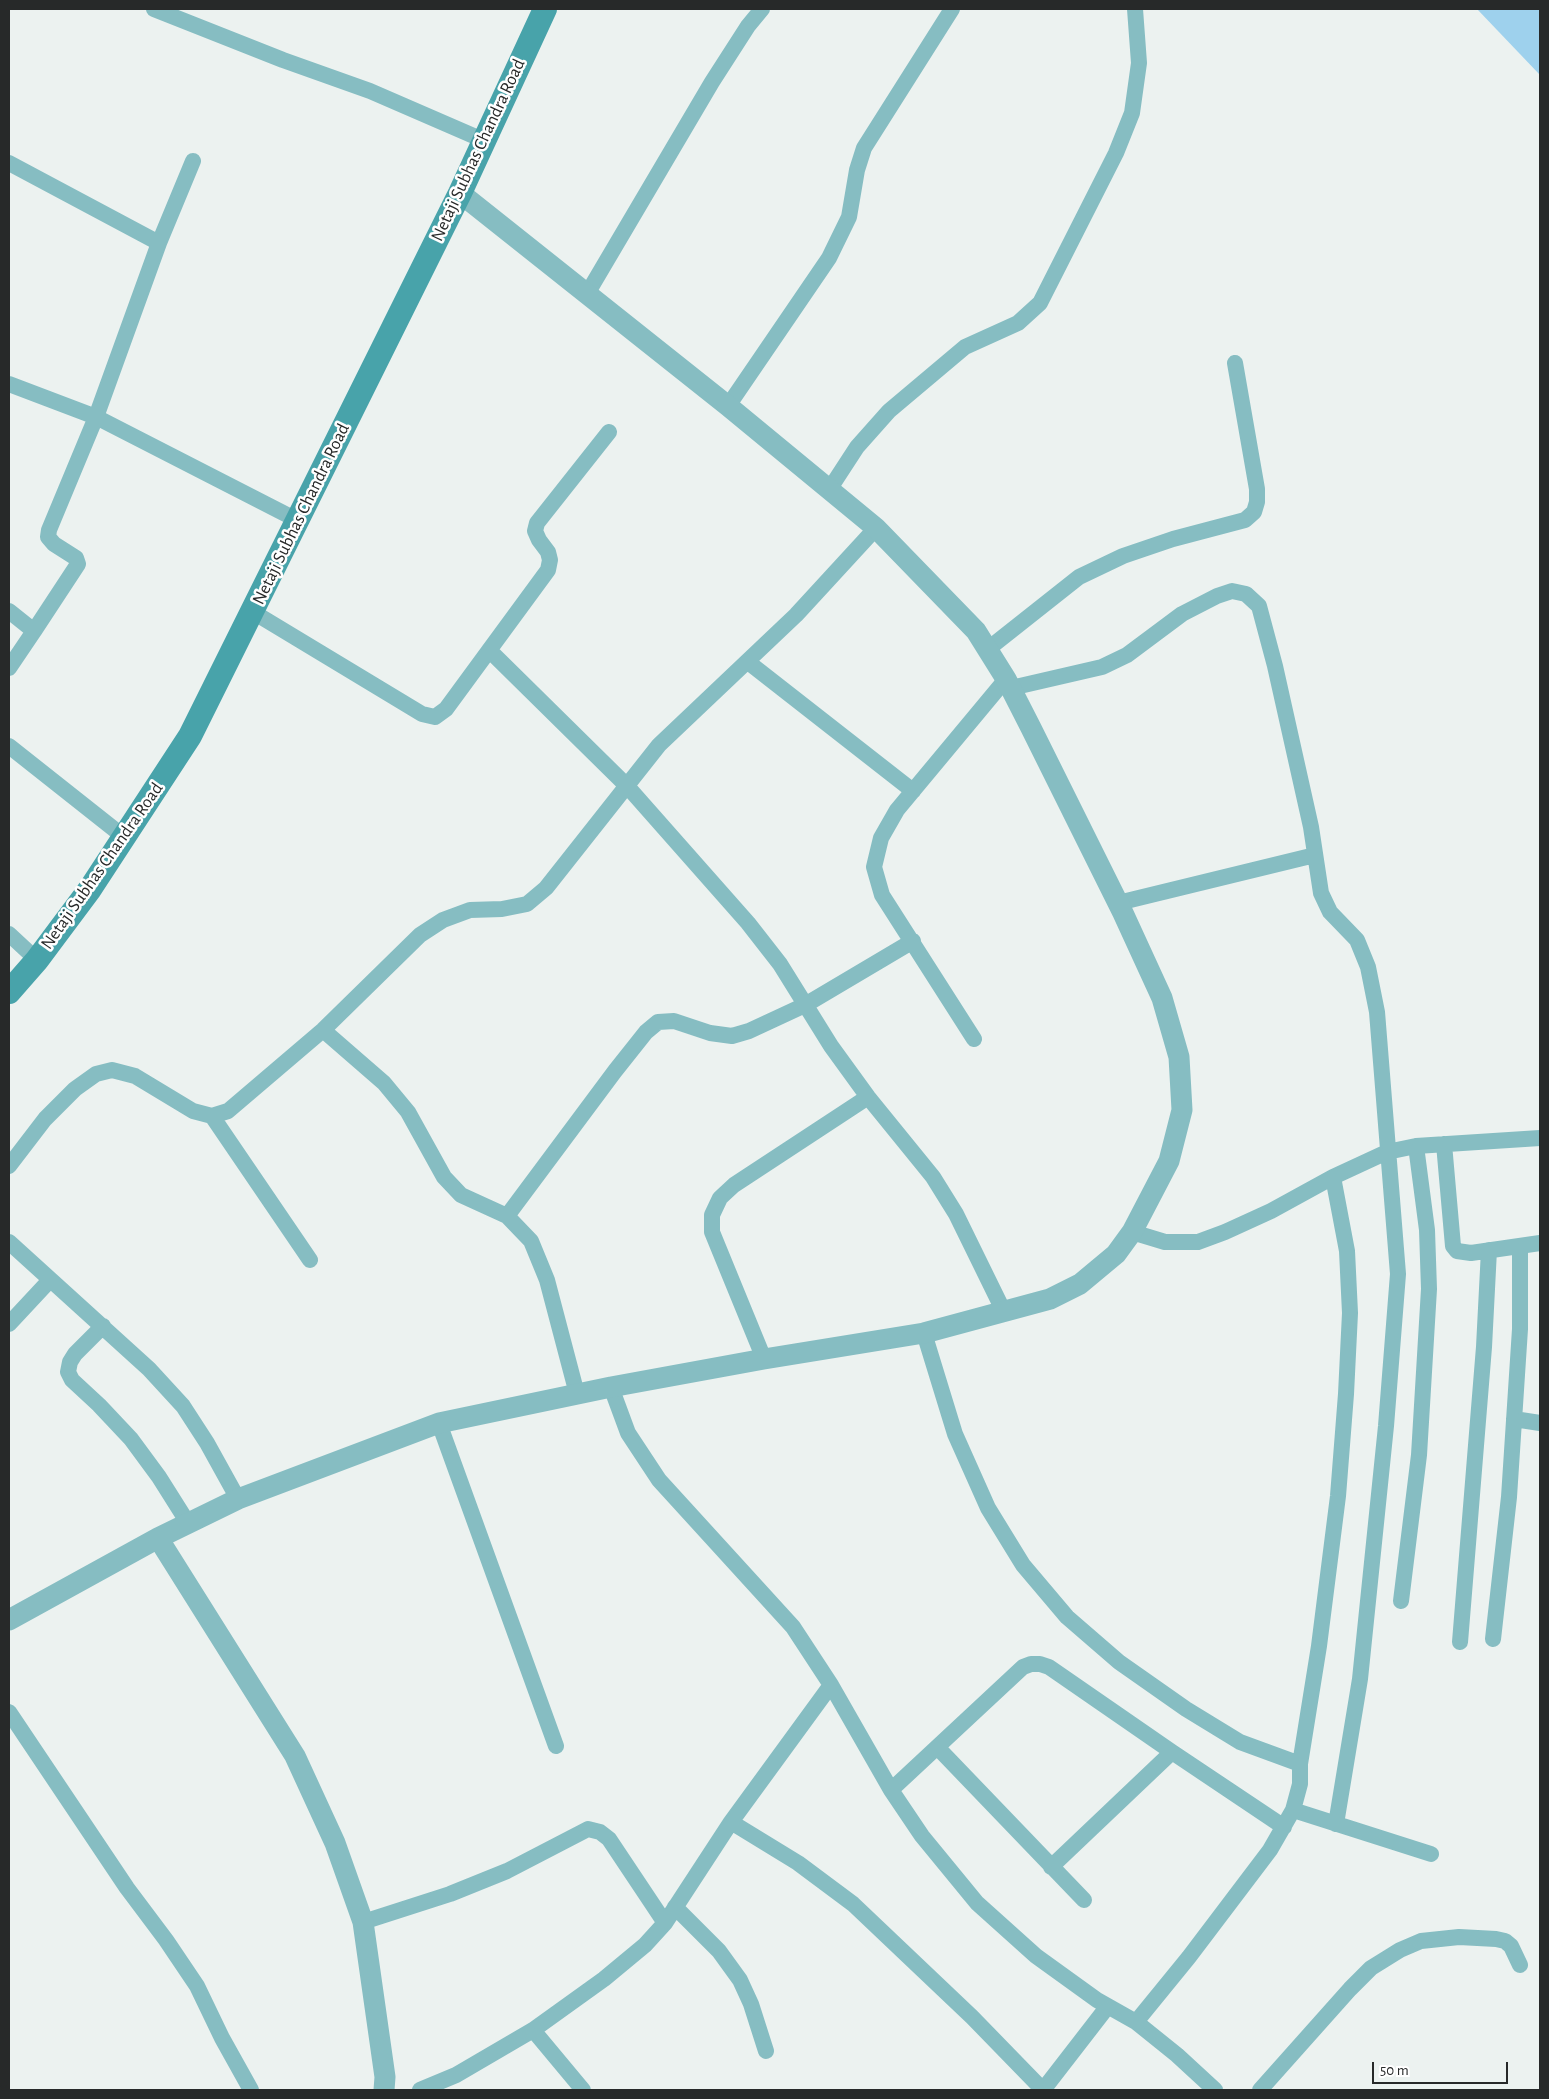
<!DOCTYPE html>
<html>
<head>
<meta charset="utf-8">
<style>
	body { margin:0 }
	#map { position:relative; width:1549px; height:2099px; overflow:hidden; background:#ecf2f0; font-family:"Alegreya Sans",sans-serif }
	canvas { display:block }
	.frame { position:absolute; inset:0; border:10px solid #272929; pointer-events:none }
	.scale { position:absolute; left:1372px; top:2062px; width:136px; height:22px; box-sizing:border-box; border:2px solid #272929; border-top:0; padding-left:6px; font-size:15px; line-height:18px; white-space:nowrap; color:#272929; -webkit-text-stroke:4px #fff; paint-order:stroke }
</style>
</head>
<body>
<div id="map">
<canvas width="1549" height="2099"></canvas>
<div class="frame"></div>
<div class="scale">50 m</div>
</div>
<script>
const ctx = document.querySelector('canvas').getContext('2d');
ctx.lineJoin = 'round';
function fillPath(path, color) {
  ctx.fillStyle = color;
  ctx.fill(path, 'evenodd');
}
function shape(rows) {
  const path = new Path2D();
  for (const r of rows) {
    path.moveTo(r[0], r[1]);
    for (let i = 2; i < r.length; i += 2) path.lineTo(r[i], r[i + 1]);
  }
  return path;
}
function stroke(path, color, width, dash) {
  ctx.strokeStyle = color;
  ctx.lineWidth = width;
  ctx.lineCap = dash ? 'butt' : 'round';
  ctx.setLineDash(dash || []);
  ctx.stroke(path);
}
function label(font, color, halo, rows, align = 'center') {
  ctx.font = font + ' "Alegreya Sans",sans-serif';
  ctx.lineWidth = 5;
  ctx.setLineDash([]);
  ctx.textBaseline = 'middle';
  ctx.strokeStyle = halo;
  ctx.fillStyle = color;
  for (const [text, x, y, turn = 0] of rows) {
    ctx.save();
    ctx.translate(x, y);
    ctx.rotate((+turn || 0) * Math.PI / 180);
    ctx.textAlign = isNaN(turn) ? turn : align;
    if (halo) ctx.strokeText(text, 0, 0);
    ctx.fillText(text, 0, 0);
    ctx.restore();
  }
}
fillPath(shape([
	[1477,9,1540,9,1540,75]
]), '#9ed1ed');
stroke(shape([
	[154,9,283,60,370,91,483,140],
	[9,163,159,243],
	[587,294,712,82,748,26,762,9],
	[9,384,96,417,297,520],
	[728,406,829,258,849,217,857,170,864,148,952,9],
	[829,490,857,447,889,411,965,347,1018,323,1040,303,1116,153,1132,113,1139,63,1135,9],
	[9,611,34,631,9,668],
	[253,612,422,714,435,717,446,709,548,570,550,560,548,552,539,540,535,531,537,523,609,432],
	[34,631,78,564,76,558,54,544,48,537,49,530,96,417,159,243,193,161],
	[988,649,1079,577,1123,556,1173,539,1245,520,1254,512,1257,502,1257,489,1235,363],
	[489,650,627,786,748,923,780,964,831,1046,868,1097,933,1177,956,1214,1004,1312],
	[748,662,913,791],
	[1011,688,1102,667,1127,655,1182,614,1217,596,1232,591,1246,594,1259,606,1275,666,1311,827,1321,893,1330,912,1357,940,1368,967,1377,1012,1398,1274,1386,1426,1360,1679,1336,1824],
	[9,746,124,837],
	[1118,903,1315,855],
	[9,934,37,960],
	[323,1030,384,1083,408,1112,444,1177,461,1195,507,1216,531,1241,547,1280,577,1394],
	[974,1039,882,895,874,867,881,838,897,810,1006,679],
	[212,1116,310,1260],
	[1444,1144,1453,1246,1457,1251,1471,1253,1540,1243],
	[9,1166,45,1119,75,1089,96,1074,112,1070,135,1076,193,1111,212,1116,228,1111,323,1030,420,935,443,920,470,910,502,909,527,904,546,888,659,745,796,615,876,528],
	[507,1216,615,1071,646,1032,658,1022,674,1021,710,1033,732,1036,749,1031,805,1005,913,941],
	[1132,1232,1165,1242,1198,1242,1225,1232,1271,1211,1333,1177,1387,1152,1416,1146,1540,1138],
	[9,1242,149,1369,183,1406,207,1443,238,1499],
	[9,1324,50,1280],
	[103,1326,75,1354,70,1362,68,1372,72,1380,99,1405,131,1439,159,1477,188,1523],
	[924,1333,955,1434,988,1508,1023,1565,1067,1617,1119,1662,1186,1709,1240,1742,1300,1764],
	[764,1359,712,1232,712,1215,720,1198,734,1185,868,1097],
	[611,1387,628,1433,659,1480,793,1627,831,1685,891,1790,922,1836,977,1903,1036,1956,1097,2000,1136,2022,1177,2055,1215,2090],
	[1514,1419,1540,1423],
	[439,1423,556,1746],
	[1401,1601,1419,1455,1429,1289,1427,1230,1416,1146],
	[1493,1639,1509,1497,1520,1329,1520,1246],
	[1460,1642,1484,1347,1489,1250],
	[9,1712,127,1888,166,1940,197,1986,222,2038,251,2090],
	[938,1748,1084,1900],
	[891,1790,1023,1667,1031,1664,1040,1664,1049,1667,1172,1752,1284,1827],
	[1293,1810,1431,1854],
	[731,1822,798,1863,853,1904,972,2017,1043,2090],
	[1051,1867,1172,1752],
	[675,1907,719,1951,740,1980,751,2004,766,2051],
	[363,1922,450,1894,507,1871,588,1829,600,1832,609,1839,665,1923],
	[1136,2022,1189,1957,1270,1850,1293,1810,1300,1784,1300,1764,1319,1646,1338,1496,1346,1394,1350,1313,1347,1251,1333,1177],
	[533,2030,583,2090],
	[420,2090,456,2075,533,2030,604,1979,645,1945,665,1923,731,1822,831,1685],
	[1043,2090,1108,2006],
	[1260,2090,1350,1989,1371,1968,1400,1950,1421,1941,1459,1937,1496,1939,1505,1941,1511,1946,1520,1965]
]), '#86bdc2', 16);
stroke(shape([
	[9,1620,158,1538],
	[384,2090,385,2077,363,1922,335,1843,295,1756,158,1538,238,1499,439,1423,611,1387,764,1359,924,1333,1050,1299,1080,1284,1116,1254,1132,1232,1169,1161,1182,1110,1179,1057,1162,998,1123,913,1031,728,1006,679,976,631,876,528,728,406,460,193]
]), '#86bdc2', 21);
stroke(shape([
	[9,992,37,960,90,889,190,736,460,193,545,9]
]), '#48a3aa', 24);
label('18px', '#272929', '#fff', [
	["Netaji Subhas Chandra Road",478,150,-65],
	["Netaji Subhas Chandra Road",301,514,-64],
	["Netaji Subhas Chandra Road",102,866,-55]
]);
</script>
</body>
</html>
